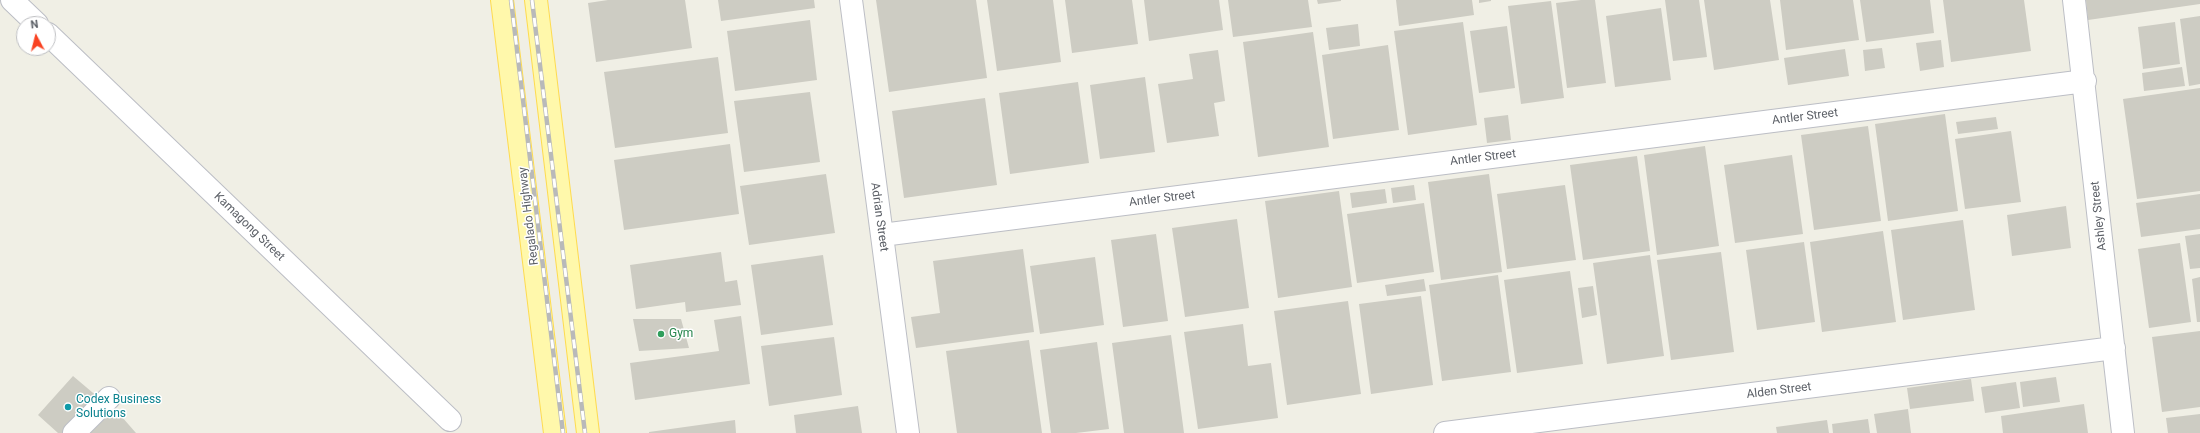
<!DOCTYPE html>
<html>
<head>
<meta charset="utf-8">
<style>
	body { margin:0 }
	#map { position:relative; width:2200px; height:433px; overflow:hidden; background:#f0efe5; font-family:Roboto,sans-serif }
	canvas { display:block }
	.north { position:absolute; left:16px; top:16px; width:40px; height:40px; box-sizing:border-box; background:#fff; border:1px solid #bebfc2; border-radius:50%; rotate:353deg; font-size:11px; font-weight:700; line-height:16px; text-align:center; color:#5c6067 }
	.north::after { content:''; display:block; margin:auto; width:14px; height:18px; background:#f94322; clip-path:polygon(50% 0,100% 100%,50% 72%,0 100%) }
</style>
</head>
<body>
<div id="map">
<canvas width="2200" height="433"></canvas>
<div class="north">N</div>
</div>
<script>
const ctx = document.querySelector('canvas').getContext('2d');
ctx.lineJoin = 'round';
function fillPath(path, color) {
  ctx.fillStyle = color;
  ctx.fill(path, 'evenodd');
}
function shape(rows) {
  const path = new Path2D();
  for (const r of rows) {
    path.moveTo(r[0], r[1]);
    for (let i = 2; i < r.length; i += 2) path.lineTo(r[i], r[i + 1]);
  }
  return path;
}
function stroke(path, color, width, dash) {
  ctx.strokeStyle = color;
  ctx.lineWidth = width;
  ctx.lineCap = dash ? 'butt' : 'round';
  ctx.setLineDash(dash || []);
  ctx.stroke(path);
}
function label(font, color, halo, rows, align = 'center') {
  ctx.font = font + ' Roboto,sans-serif';
  ctx.lineWidth = 3;
  ctx.setLineDash([]);
  ctx.textBaseline = 'middle';
  ctx.strokeStyle = halo;
  ctx.fillStyle = color;
  for (const [text, x, y, turn = 0] of rows) {
    ctx.save();
    ctx.translate(x, y);
    ctx.rotate((+turn || 0) * Math.PI / 180);
    ctx.textAlign = isNaN(turn) ? turn : align;
    if (halo) ctx.strokeText(text, 0, 0);
    ctx.fillText(text, 0, 0);
    ctx.restore();
  }
}
fillPath(shape([
	[608,0,685,0,692,48,596,62,588,3],
	[718,0,814,0,815,8,721,21],
	[876,0,976,0,987,78,889,92],
	[987,0,1053,0,1061,62,997,71],
	[1065,0,1132,0,1138,44,1072,53],
	[1144,0,1219,0,1223,30,1149,41],
	[1228,0,1308,0,1312,27,1233,37],
	[1317,0,1341,0,1341,1,1318,4],
	[1396,0,1472,0,1474,15,1399,26],
	[1479,0,1491,0,1491,1,1479,3],
	[1581,0,1595,0,1606,83,1567,88,1556,3],
	[1665,0,1699,0,1707,57,1673,61],
	[1704,0,1770,0,1779,60,1714,70],
	[1780,0,1853,0,1859,40,1786,50],
	[1860,0,1930,0,1934,33,1866,42],
	[1943,0,2024,0,2031,51,1951,62],
	[2086,0,2200,0,2200,4,2088,20],
	[1551,1,1564,98,1521,104,1508,6],
	[1661,8,1671,80,1615,87,1606,16],
	[2200,16,2200,84,2189,86,2180,19],
	[810,20,817,80,735,91,727,31],
	[1463,22,1477,125,1408,135,1394,31],
	[2175,22,2180,64,2143,69,2138,27],
	[1358,24,1360,46,1329,50,1326,28],
	[1507,26,1515,88,1479,93,1470,31],
	[1313,32,1329,147,1258,157,1243,42],
	[1941,40,1944,67,1920,71,1916,43],
	[1388,45,1399,130,1333,139,1322,55],
	[1882,48,1885,68,1865,71,1863,50],
	[1845,49,1849,76,1788,85,1784,58],
	[1218,50,1225,101,1214,103,1219,136,1167,143,1158,84,1193,79,1189,54],
	[718,57,728,133,615,148,604,72],
	[2182,67,2185,86,2144,91,2142,73],
	[1145,77,1155,152,1100,159,1090,85],
	[1078,82,1089,163,1010,174,999,93],
	[2200,88,2200,191,2137,199,2123,99],
	[810,92,820,162,744,172,734,101],
	[985,98,997,185,904,198,892,111],
	[1945,114,1958,211,1888,221,1875,124],
	[1508,115,1511,140,1487,143,1484,118],
	[1996,117,1998,129,1958,134,1956,122],
	[1868,126,1881,221,1814,230,1801,135],
	[2011,131,2021,202,1965,209,1955,139],
	[730,144,739,214,624,230,614,160],
	[1705,146,1719,246,1657,255,1644,155],
	[1792,155,1803,234,1735,243,1724,165],
	[1637,156,1650,251,1583,260,1570,165],
	[826,174,835,233,749,245,740,186],
	[1489,174,1502,272,1441,280,1428,182],
	[1414,185,1416,200,1393,203,1391,188],
	[1565,185,1576,260,1507,269,1497,194],
	[1385,189,1387,203,1352,208,1350,193],
	[1339,191,1352,287,1278,298,1265,201],
	[2200,194,2200,229,2141,237,2136,203],
	[1424,203,1434,272,1357,283,1347,214],
	[2066,206,2071,248,2012,256,2007,215],
	[1237,219,1249,308,1185,317,1172,228],
	[1963,220,1975,310,1903,320,1891,230],
	[1883,231,1896,322,1822,332,1810,242],
	[1156,234,1168,321,1123,327,1111,240],
	[2200,234,2200,268,2190,269,2185,236],
	[1804,242,1815,322,1757,330,1746,250],
	[2180,243,2191,322,2149,328,2138,249],
	[1023,249,1034,332,916,348,911,317,940,313,933,261],
	[721,252,725,282,737,280,741,305,686,312,685,302,636,309,630,265],
	[1721,252,1734,352,1671,360,1657,260],
	[823,255,833,325,761,335,751,265],
	[1650,255,1664,356,1607,364,1593,263],
	[1095,257,1104,325,1040,334,1030,266],
	[1570,271,1583,364,1517,373,1504,280],
	[1498,275,1511,372,1442,381,1429,285],
	[2200,277,2200,322,2197,322,2192,279],
	[1424,279,1426,291,1387,296,1385,285],
	[1593,286,1597,315,1582,318,1578,288],
	[1421,296,1433,385,1371,394,1359,304],
	[1348,301,1361,394,1287,405,1274,311],
	[741,316,750,384,635,400,630,363,719,351,714,320],
	[633,319,681,319,689,348,639,351],
	[1243,324,1248,366,1271,363,1278,418,1198,429,1184,332],
	[2200,331,2200,407,2162,412,2152,337],
	[1171,335,1184,433,1124,433,1112,343],
	[834,337,842,395,769,406,761,346],
	[1029,340,1042,433,957,433,946,351],
	[1097,342,1109,429,1076,433,1051,433,1040,350],
	[73,376,99,398,63,433,58,433,38,415],
	[2056,377,2060,402,2023,407,2020,382],
	[1971,379,1974,401,1910,409,1907,388],
	[2016,382,2020,408,1985,413,1981,387],
	[2084,404,2088,433,2003,433,2001,416],
	[858,406,862,433,796,433,794,415],
	[115,409,136,433,88,433],
	[1908,409,1911,433,1877,433,1874,414],
	[2200,414,2200,433,2168,433,2166,418],
	[1868,419,1870,433,1833,433,1832,424],
	[735,420,736,433,649,433,649,432],
	[1827,420,1829,433,1777,433,1776,427]
]), '#cdccc3');
const minor = shape([
	[12,0,37,24],
	[851,0,908,433],
	[2074,0,2123,433],
	[48,34,450,420],
	[882,235,2085,81],
	[74,433,109,398],
	[1445,433,2114,348]
]);
const major = shape([
	[502,0,555,433],
	[536,0,588,433]
]);
stroke(minor, '#bcbec5', 24);
stroke(major, '#fedb50', 24);
stroke(minor, '#fff', 22);
stroke(major, '#fff8ab', 22);
const rail = shape([
	[511,0,563,433],
	[532,0,585,433]
]);
stroke(rail, '#b8b9ba', 4.5);
stroke(rail, '#fff', 3, [9]);
for (const [x, y, r, color] of [
	[661,334,4,"#2e9e5b"],
	[68,407,4,"#0f9aa8"]
]) {
  const dot = new Path2D();
  dot.arc(x, y, r, 0, 2 * Math.PI);
  ctx.fillStyle = color;
  ctx.fill(dot);
  stroke(dot, '#fff', 1.5);
}
label('12px', '#5c6067', '#fff', [
	["Antler Street",1805,117,-7],
	["Antler Street",1483,158,-7],
	["Antler Street",1162,199,-7],
	["Regalado Highway",529,216,-97],
	["Ashley Street",2099,216,-96],
	["Adrian Street",879,217,82],
	["Kamagong Street",249,227,44],
	["Alden Street",1779,391,-7]
]);
label('12px', '#27864d', '#fff', [
	["Gym",669,334]
], 'left');
label('12px', '#0d838f', '#fff', [
	["Codex Business",76,400],
	["Solutions",76,414]
], 'left');
</script>
</body>
</html>
